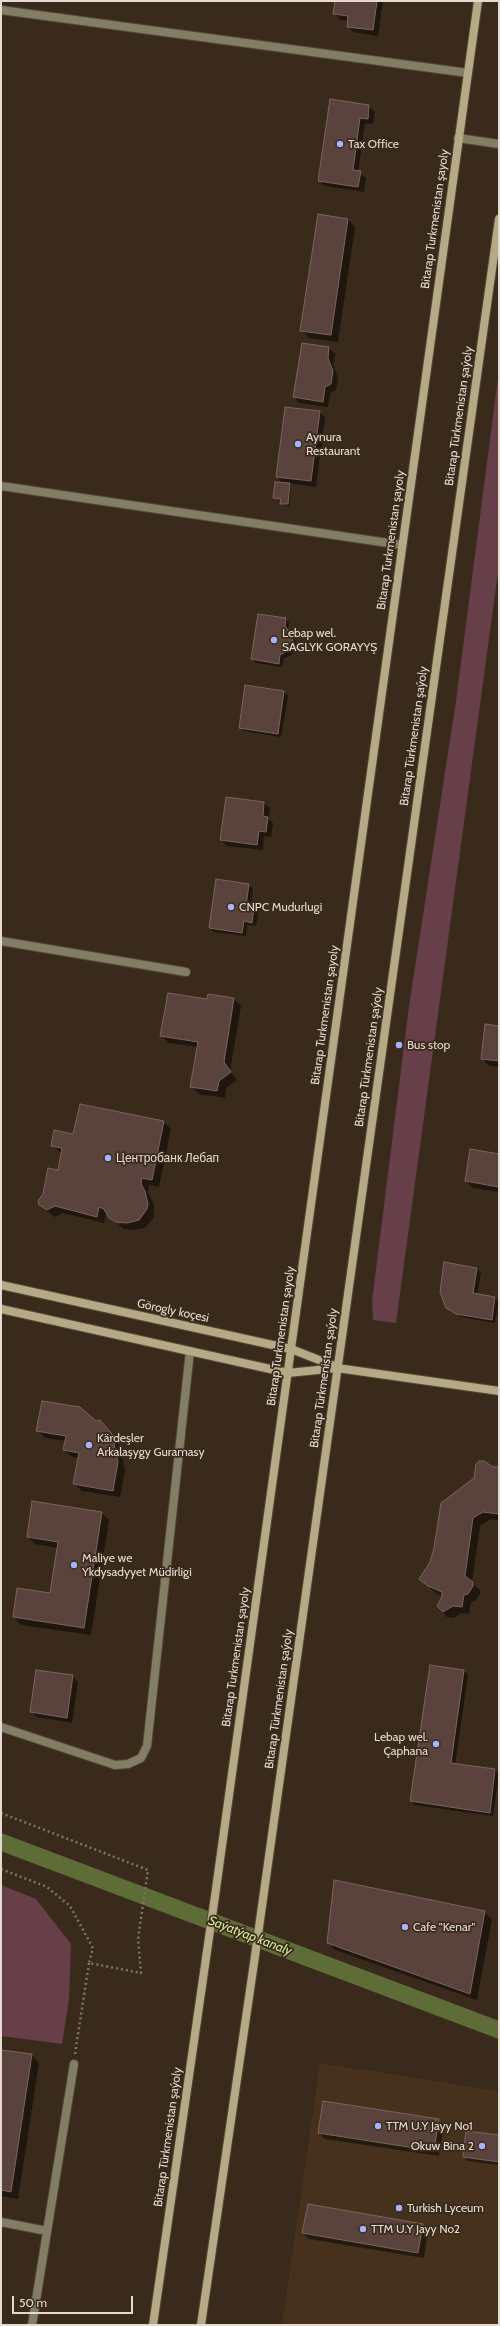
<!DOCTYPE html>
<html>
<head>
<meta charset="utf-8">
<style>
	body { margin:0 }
	#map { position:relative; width:500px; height:2326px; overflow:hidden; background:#3a2a1b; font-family:Cabin,sans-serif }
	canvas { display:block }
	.frame { position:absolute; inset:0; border:2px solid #e5dad1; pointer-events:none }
	.scale { position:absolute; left:12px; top:2296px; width:121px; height:18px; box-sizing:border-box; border:2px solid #e5dad1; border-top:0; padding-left:5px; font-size:12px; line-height:14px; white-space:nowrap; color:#e5dad1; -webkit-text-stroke:3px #3a2a1b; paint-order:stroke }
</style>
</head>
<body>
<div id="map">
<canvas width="500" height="2326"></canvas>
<div class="frame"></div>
<div class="scale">50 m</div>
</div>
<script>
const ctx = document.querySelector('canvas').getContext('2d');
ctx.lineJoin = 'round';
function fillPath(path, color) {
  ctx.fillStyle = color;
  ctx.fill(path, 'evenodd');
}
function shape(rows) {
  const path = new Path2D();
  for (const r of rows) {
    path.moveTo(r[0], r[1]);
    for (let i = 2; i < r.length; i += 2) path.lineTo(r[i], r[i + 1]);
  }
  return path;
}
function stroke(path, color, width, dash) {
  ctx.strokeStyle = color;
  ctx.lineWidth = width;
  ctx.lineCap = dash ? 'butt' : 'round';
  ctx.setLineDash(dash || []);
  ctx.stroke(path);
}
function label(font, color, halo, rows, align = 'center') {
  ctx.font = font + ' Cabin,sans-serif';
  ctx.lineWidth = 3.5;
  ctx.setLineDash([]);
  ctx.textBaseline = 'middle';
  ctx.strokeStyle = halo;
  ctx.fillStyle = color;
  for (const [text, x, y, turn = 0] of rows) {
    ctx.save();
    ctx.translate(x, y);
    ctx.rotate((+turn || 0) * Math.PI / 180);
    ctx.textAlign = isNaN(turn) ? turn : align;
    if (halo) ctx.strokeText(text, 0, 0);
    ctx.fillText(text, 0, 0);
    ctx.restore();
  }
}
fillPath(shape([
	[320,2063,499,2091,499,2325,282,2325]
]), '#46311d');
fillPath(shape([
	[499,370,499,565,396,1323,373,1320,372,1301,409,1006,456,701],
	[1,1885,36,1899,71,1944,69,1999,62,2044,1,2036]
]), '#673f48');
fillPath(shape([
	[336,1,383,1,378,36,353,32,348,27,348,21,340,20,335,14],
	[331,101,369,106,375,112,373,124,365,123,358,172,366,178,364,192,325,186,319,181],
	[319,215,348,219,355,227,338,342,309,338,302,330],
	[329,348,335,354,333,364,338,378,336,390,330,393,328,407,299,403,294,397],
	[320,412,325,418,316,487,288,483,291,486,289,506,283,505,282,500,274,498,284,484,277,477],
	[286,619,289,623,288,631,297,643,297,646,290,656,284,658,282,667,256,663,252,659],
	[284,692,288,696,281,737,244,731,240,727],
	[264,803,270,808,268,819,273,823,271,837,264,836,263,850,227,846,221,840],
	[217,880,249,885,253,889,250,908,258,912,256,926,247,925,246,936,214,932,210,928],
	[234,999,241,1006,230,1071,237,1080,226,1088,225,1098,199,1094,192,1086,198,1047,169,1043,161,1035,208,1000],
	[499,1027,499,1067,489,1066,482,1058],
	[81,1105,164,1122,171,1129,159,1187,149,1185,148,1192,154,1205,154,1217,146,1227,135,1230,124,1229,114,1222,120,1225,121,1223,113,1219,113,1221,106,1214,104,1223,63,1213,55,1217,43,1208,59,1171,62,1154,52,1145,74,1135],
	[499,1155,499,1192,473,1188,466,1181],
	[445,1264,477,1269,481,1273,477,1295,495,1298,499,1301,495,1323,461,1317,447,1307],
	[100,1421,119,1443,125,1470,120,1497,82,1491,75,1484,79,1458,72,1457,64,1450,66,1441,45,1438,37,1430],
	[493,1468,499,1468,499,1520,491,1519,480,1526,472,1583,480,1590,480,1594,475,1601,471,1602,469,1614,461,1613,454,1618,447,1617,438,1606,443,1596,437,1594,420,1579],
	[102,1513,109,1520,91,1635,21,1625,14,1617,51,1594,58,1548,35,1544,28,1537],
	[464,1671,468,1675,455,1765,495,1770,499,1774,493,1816,415,1805,411,1801],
	[73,1676,78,1682,72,1723,37,1717,31,1712],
	[484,1912,492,1919,477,2000,335,1950,328,1943],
	[1,2051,32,2055,39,2063,18,2199,1,2196],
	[438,2120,444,2125,439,2156,325,2139,319,2133],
	[499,2136,499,2165,468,2161,464,2157],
	[423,2225,428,2230,424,2258,309,2239,303,2233]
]), '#0007');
stroke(shape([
	[1,1842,499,2030]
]), '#5e6c38', 17);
const building = shape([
	[335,1,377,1,373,30,347,27,348,16,333,14,335,1],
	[330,99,369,105,368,119,360,118,353,170,361,171,358,187,318,181,330,99],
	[318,214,348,219,331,335,300,331,318,214],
	[302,343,329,347,328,358,333,371,331,384,325,387,323,402,293,397,302,343],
	[285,407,320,411,311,481,276,477,285,407],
	[275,482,290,483,288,504,280,504,281,499,273,498,275,482],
	[258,614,286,618,285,626,292,635,293,642,289,650,280,655,279,664,251,659,258,614],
	[245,685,284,691,278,734,239,728,245,685],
	[226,797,264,802,263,816,268,817,266,832,259,831,257,845,220,840,226,797],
	[216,879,249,884,246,906,254,907,252,923,244,921,242,933,209,928,216,879],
	[168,993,207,999,208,994,234,998,224,1062,231,1072,219,1081,217,1091,190,1087,198,1042,160,1036,168,993],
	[485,1024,499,1026,499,1061,481,1059,485,1024],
	[80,1104,164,1121,152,1180,142,1178,141,1184,145,1191,148,1204,147,1209,139,1220,127,1223,116,1222,109,1218,104,1209,99,1207,97,1217,55,1206,47,1210,39,1205,38,1201,43,1194,48,1168,58,1170,62,1148,51,1146,54,1130,73,1134,80,1104],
	[470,1149,499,1154,499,1187,465,1181,470,1149],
	[444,1262,477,1268,473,1293,495,1297,492,1320,456,1314,446,1308,440,1292,444,1262],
	[42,1401,80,1407,96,1421,100,1420,112,1434,118,1462,113,1491,73,1484,79,1453,63,1450,66,1436,36,1431,42,1401],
	[479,1461,484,1461,493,1467,499,1467,499,1514,483,1512,473,1518,465,1576,473,1582,473,1586,468,1594,464,1595,462,1607,453,1606,443,1612,437,1606,442,1597,442,1592,428,1586,419,1579,430,1562,434,1548,441,1503,474,1478,476,1464,479,1461],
	[32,1501,102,1512,84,1628,13,1617,17,1588,50,1593,58,1542,27,1537,32,1501],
	[430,1665,464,1670,451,1763,495,1769,490,1813,410,1801,430,1665],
	[36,1670,73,1675,67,1718,30,1712,36,1670],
	[334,1880,485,1911,470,1994,327,1943,334,1880],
	[1,2050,32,2054,11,2192,1,2190,1,2050],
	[323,2101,439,2119,434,2151,318,2133,323,2101],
	[466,2131,499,2135,499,2162,463,2157,466,2131],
	[308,2204,423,2224,418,2253,302,2233,308,2204]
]);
fillPath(building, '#5a433d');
stroke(building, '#7d645d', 1);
const street = shape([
	[1,10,468,73],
	[458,138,499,144],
	[1,486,402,545],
	[1,941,186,972],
	[1,1727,115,1765,128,1764,141,1758,147,1746,190,1351],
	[1,2222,47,2231],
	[32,2325,74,2064]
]);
const secondary = shape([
	[1,1285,291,1349,337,1367],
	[1,1309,288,1373,337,1368,499,1391],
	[153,2325,216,1889,478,1],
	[201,2325,254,1963,499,219]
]);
stroke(street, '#554638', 10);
stroke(secondary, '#554638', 10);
stroke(shape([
	[1,1813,148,1870,138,1939,141,1973,89,1963,93,1948,70,1906,47,1887,1,1869],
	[75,2054,89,1963]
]), '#827568', 2.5, [2, 3]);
stroke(street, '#847d66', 8);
stroke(secondary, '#b5aa85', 8);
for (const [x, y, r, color] of [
	[340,144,4,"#a7b1fc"],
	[298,444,4,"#a7b1fc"],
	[274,640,4,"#a7b1fc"],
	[231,907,4,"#a7b1fc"],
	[399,1045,4,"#a7b1fc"],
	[108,1158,4,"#a7b1fc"],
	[89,1445,4,"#a7b1fc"],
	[74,1565,4,"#a7b1fc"],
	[436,1744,4,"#a7b1fc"],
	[405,1927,4,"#a7b1fc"],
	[378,2126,4,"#a7b1fc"],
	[482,2146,4,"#a7b1fc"],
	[399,2208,4,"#a7b1fc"],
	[363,2229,4,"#a7b1fc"]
]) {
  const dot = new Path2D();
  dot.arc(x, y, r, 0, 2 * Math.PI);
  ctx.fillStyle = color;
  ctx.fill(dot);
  stroke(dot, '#3a2a1b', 1.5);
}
label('12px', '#e5dad1', '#3a2a1b', [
	["Tax Office",348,144],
	["Aynura",306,437],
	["Restaurant",306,451],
	["Lebap wel.",282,633],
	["SAGLYK GORAYYŞ",282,647],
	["CNPC Mudurlugi",239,907],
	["Bus stop",407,1045],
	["Центробанк Лебап",116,1158],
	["Kärdeşler",97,1438],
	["Arkalaşygy Guramasy",97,1452],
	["Maliye we",82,1558],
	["Ykdysadyyet Müdirligi",82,1572],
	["Lebap wel.",428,1737,"right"],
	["Çaphana",428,1751,"right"],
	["Cafe \"Kenar\"",413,1927],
	["TTM U.Y Jayy No1",386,2126],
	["Okuw Bina 2",474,2146,"right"],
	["Turkish Lyceum",407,2208],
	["TTM U.Y Jayy No2",371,2229]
], 'left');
label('12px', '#e5dad1', '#3a2a1b', [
	["Bitarap Turkmenistan şayoly",435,219,-82],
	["Bitarap Türkmenistan şaýoly",459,416,-82],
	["Bitarap Turkmenistan şayoly",391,540,-82],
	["Bitarap Türkmenistan şaýoly",414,736,-82],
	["Bitarap Turkmenistan şayoly",325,1015,-82],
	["Bitarap Türkmenistan şaýoly",369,1057,-82],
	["Görogly koçesi",173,1311,12],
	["Bitarap Turkmenistan şayoly",281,1336,-82],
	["Bitarap Türkmenistan şaýoly",324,1378,-82],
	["Bitarap Turkmenistan şayoly",236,1657,-82],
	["Bitarap Türkmenistan şaýoly",279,1699,-82],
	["Bitarap Türkmenistan şaýoly",168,2137,-82]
]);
label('italic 13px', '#d2ea9a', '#3a2a1b', [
	["Saýatýap kanaly",250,1936,21]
]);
</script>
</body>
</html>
